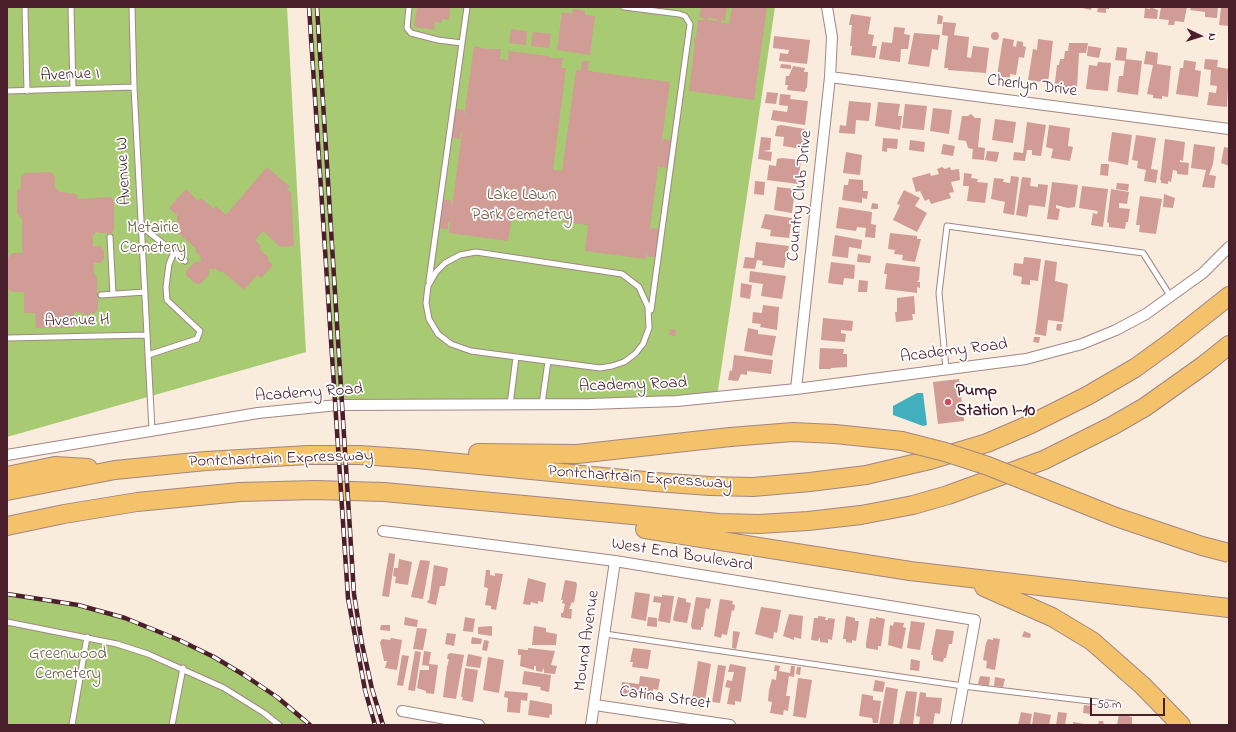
<!DOCTYPE html>
<html>
<head>
<meta charset="utf-8">
<style>
	body { margin:0 }
	#map { position:relative; width:1236px; height:732px; overflow:hidden; background:#f9ecdd; font-family:"Indie Flower",sans-serif }
	canvas { display:block }
	.frame { position:absolute; inset:0; border:8px solid #4a1f2b; pointer-events:none }
	.north { position:absolute; left:1180px; top:16px; width:40px; height:40px; -webkit-text-stroke:3px #fff; paint-order:stroke; rotate:94deg; font-size:11px; font-weight:700; line-height:16px; text-align:center; color:#4a1f2b }
	.north::after { content:''; display:block; margin:auto; width:14px; height:18px; background:#4a1f2b; clip-path:polygon(50% 0,100% 100%,50% 72%,0 100%) }
	.scale { position:absolute; left:1090px; top:698px; width:75px; height:18px; box-sizing:border-box; border:2px solid #4a1f2b; border-top:0; padding-left:5px; font-size:12px; line-height:14px; white-space:nowrap; color:#4a1f2b; -webkit-text-stroke:3px #fff; paint-order:stroke }
</style>
</head>
<body>
<div id="map">
<canvas width="1236" height="732"></canvas>
<div class="frame"></div>
<div class="north">N</div>
<div class="scale">50 m</div>
</div>
<script>
const ctx = document.querySelector('canvas').getContext('2d');
ctx.lineJoin = 'round';
function fillPath(path, color) {
  ctx.fillStyle = color;
  ctx.fill(path, 'evenodd');
}
function shape(rows) {
  const path = new Path2D();
  for (const r of rows) {
    if (r.length === 3) {
      path.moveTo(r[0] + r[2], r[1]);
      path.arc(r[0], r[1], r[2], 0, 2 * Math.PI);
      continue;
    }
    path.moveTo(r[0], r[1]);
    for (let i = 2; i < r.length; i += 2) path.lineTo(r[i], r[i + 1]);
  }
  return path;
}
function stroke(path, color, width, dash) {
  ctx.strokeStyle = color;
  ctx.lineWidth = width;
  ctx.lineCap = dash ? 'butt' : 'round';
  ctx.setLineDash(dash || []);
  ctx.stroke(path);
}
function label(font, color, halo, rows, align = 'center') {
  ctx.font = font + ' "Indie Flower",sans-serif';
  ctx.lineWidth = 3.5;
  ctx.setLineDash([]);
  ctx.textBaseline = 'middle';
  ctx.strokeStyle = halo;
  ctx.fillStyle = color;
  for (const [text, x, y, turn = 0] of rows) {
    ctx.save();
    ctx.translate(x, y);
    ctx.rotate((+turn || 0) * Math.PI / 180);
    ctx.textAlign = isNaN(turn) ? turn : align;
    if (halo) ctx.strokeText(text, 0, 0);
    ctx.fillText(text, 0, 0);
    ctx.restore();
  }
}
fillPath(shape([
	[7,7,287,7,306,352,7,437],
	[309,7,775,7,717,397,338,405,333,374],
	[7,594,78,605,125,618,179,640,214,657,244,675,277,697,310,725,7,725]
]), '#a8ca73');
fillPath(shape([
	[917,393,923,393,927,425,923,426,893,415,893,406]
]), '#41afbe');
fillPath(shape([
	[417,7,450,7,449,20,442,19,442,23,435,22,434,30,414,27],
	[701,7,727,7,725,21,721,20,721,22,729,24,732,7,767,7,754,100,689,91,695,43,694,43,694,38,696,38,698,20,704,20,705,18,699,17],
	[708,18,717,19,717,21,708,20],
	[1078,7,1092,7,1091,10],
	[1098,7,1109,7,1109,9,1106,9,1106,13,1097,12],
	[1150,7,1158,10,1157,19,1144,18,1145,8,1150,9],
	[1161,7,1187,7,1184,22,1175,21,1174,25,1168,25,1169,20,1159,19],
	[1191,7,1218,7,1217,18,1205,17,1205,12,1190,10],
	[1221,7,1229,7,1229,26,1219,25],
	[573,9,585,11,585,15,595,16,590,55,557,50,562,12,572,14],
	[851,14,871,17,868,34,874,35,872,46,877,46,875,58,851,55,852,46,850,46,852,25,849,25],
	[938,15,943,16,942,24,937,24],
	[943,22,956,23,954,35,969,37,967,57,971,58,973,46,989,48,986,73,948,70,948,68,944,68,948,36,942,35],
	[894,27,905,28,904,34,910,35,908,49,901,49,900,62,879,59,882,42,892,43],
	[511,29,527,31,526,45,509,43],
	[995,36,4],
	[533,32,551,34,549,48,531,46],
	[914,33,940,35,938,50,932,49,929,67,908,64],
	[774,36,810,40,807,64,779,61,780,53,788,54,789,50,773,48],
	[1003,38,1014,40,1013,46,1016,47,1017,41,1023,42,1023,46,1026,47,1024,58,1019,57,1016,75,1010,74,1010,78,997,76],
	[1038,39,1053,41,1048,83,1028,80,1033,49,1037,50],
	[1069,43,1088,43,1086,53,1079,53,1077,88,1066,87,1066,92,1054,90,1057,65,1059,65,1060,59,1064,59,1065,51,1068,51],
	[474,46,487,49,501,49,500,59,508,60,509,51,548,56,551,58,563,58,561,68,566,68,553,170,562,171,576,70,581,70,582,61,589,61,588,71,670,82,661,146,663,139,671,140,667,168,659,167,659,160,649,235,651,228,659,229,655,257,647,257,648,249,645,259,585,251,588,225,564,222,565,215,560,214,558,217,545,215,543,212,537,211,536,218,512,215,508,241,449,233,450,222,448,222,448,229,439,228,443,200,451,200,452,208,462,132,461,131,460,139,452,138,455,109,464,110,464,117],
	[1088,46,1101,48,1099,58,1087,56],
	[1117,47,1127,48,1126,59,1142,61,1138,95,1117,92,1119,76,1123,76,1125,61,1115,60],
	[1146,51,1158,53,1157,64,1171,66,1168,97,1162,96,1162,99,1153,98,1153,95,1147,94,1153,65,1144,64],
	[1205,59,1218,60,1217,67,1229,69,1227,107,1207,105,1209,92,1216,93,1217,86,1210,85,1211,70,1204,69],
	[1184,60,1196,62,1195,70,1201,71,1198,97,1176,94,1180,68,1183,68],
	[1098,62,1111,63,1108,91,1086,89,1089,65,1097,66],
	[781,64,791,65,791,69,780,68],
	[793,66,805,68,804,72,808,72,807,88,806,88,805,92,787,90,788,85,785,85,786,76,789,76],
	[767,92,778,93,776,104,765,103],
	[780,94,791,95,790,99,808,101,805,125,771,120,773,110,787,112,788,106,779,105],
	[849,101,871,103,869,121,856,120,855,134,839,133,840,125,846,126],
	[878,102,900,104,898,116,902,116,900,130,875,126],
	[905,104,927,106,924,130,902,128],
	[933,108,952,110,949,134,930,131],
	[971,114,975,118,981,118,978,147,985,148,984,160,972,159,973,149,968,148,966,141,958,140,962,116,968,116],
	[995,119,1016,122,1013,143,992,140],
	[1027,122,1046,125,1041,156,1032,155,1032,150,1027,150,1025,161,1013,160,1014,152,1023,153],
	[781,125,805,129,802,149,783,146,784,137,775,136,777,126],
	[1049,125,1070,128,1068,146,1073,147,1070,161,1051,158,1053,149,1046,147],
	[1112,132,1132,135,1128,165,1108,161],
	[1136,135,1156,138,1151,169,1158,170,1156,183,1144,181,1146,170,1137,168,1138,161,1132,160],
	[761,137,771,138,770,150,763,151,772,152,771,161,758,159],
	[883,138,898,139,897,149,887,148,887,152,882,151],
	[1165,139,1185,142,1183,161,1180,160,1180,162,1189,163,1188,175,1177,174,1177,171,1173,170,1171,182,1168,181,1168,184,1161,183,1161,180,1160,180],
	[910,140,925,142,924,152,909,150],
	[943,144,955,146,953,156,941,154],
	[1194,144,1215,147,1213,164,1209,175,1216,176,1214,188,1202,187,1206,170,1191,168],
	[1224,147,1229,148,1229,166,1221,163],
	[987,151,999,152,997,162,985,160],
	[846,152,862,155,860,175,843,173],
	[782,158,801,160,798,184,767,180,769,165,776,166,777,159],
	[1101,164,1109,164,1108,176,1100,175],
	[267,167,290,187,287,190,291,192,294,246,280,247,263,231,255,240,261,246,259,249,269,258,267,260,273,265,261,278,257,275,244,290,222,271,221,273,216,269,209,269,209,275,200,284,196,284,186,275,186,271,195,262,201,261,200,256,195,251,196,249,175,230,180,225,177,223,177,215,169,208,186,189,198,201,201,198,214,209,216,206,226,215],
	[942,167,945,169,950,167,951,170,959,169,960,180,951,182,954,192,949,193,951,198,931,204,929,199,925,201,920,191,916,192,912,178,930,173,931,176,939,174,937,169],
	[51,172,55,177,55,187,60,192,76,194,78,199,111,197,114,201,114,229,112,233,99,233,97,231,93,236,93,246,100,246,104,250,104,259,100,263,94,263,94,274,97,277,98,309,95,313,90,313,90,315,83,315,83,313,74,312,74,328,36,328,35,313,24,313,24,292,12,292,8,289,8,258,12,253,24,253,22,252,22,219,17,213,17,191,21,188,21,177,25,173],
	[964,173,972,174,971,178,978,179,977,182,988,183,985,203,967,201,969,186,963,186],
	[1011,176,1019,177,1014,215,1003,213,1005,202,991,199,994,178,1004,179,1003,182,1010,183],
	[1022,177,1031,178,1030,186,1038,187,1038,184,1048,185,1045,207,1029,205,1027,217,1016,215],
	[849,179,863,180,863,191,868,191,867,199,862,198,862,203,842,200,844,185,848,185],
	[755,181,765,182,764,195,754,194],
	[1052,182,1078,185,1075,207,1068,208,1056,205,1056,208,1060,209,1058,220,1047,219],
	[1117,183,1129,184,1128,191,1116,189],
	[1082,186,1108,189,1103,227,1091,225,1093,213,1097,214,1098,211,1079,208],
	[777,187,795,189,792,213,774,210],
	[1111,189,1129,192,1127,204,1119,203,1119,208,1130,209,1128,222,1126,222,1125,229,1109,227,1109,223,1107,222],
	[904,190,920,198,915,206,927,213,917,232,893,220,900,205,897,204],
	[1164,194,1175,198,1173,208,1163,207],
	[1140,196,1162,199,1156,234,1139,232,1140,225,1136,225],
	[872,203,878,204,878,209,871,209],
	[839,207,872,212,871,224,876,225,875,238,865,237,866,228,857,227,856,231,836,228],
	[765,214,792,218,789,238,770,236,771,230,761,228],
	[890,233,917,236,917,239,921,239,915,262,902,260,903,255,894,254,895,250,888,249],
	[835,235,862,240,861,249,849,247,848,258,832,256],
	[756,242,789,246,784,268,762,265,763,261,757,260,755,269,743,268,745,257,754,258],
	[858,254,871,256,870,263,857,262],
	[1024,257,1041,259,1038,281,1030,280,1030,285,1021,284,1022,277,1013,275,1014,263,1023,264],
	[1045,260,1057,262,1055,281,1068,284,1063,322,1048,320,1046,336,1035,334],
	[831,262,855,265,854,279,844,278,843,285,828,283],
	[886,263,920,267,919,280,917,282,920,282,920,288,917,287,917,293,885,289,887,274,884,274],
	[750,271,786,276,782,299,761,296,763,284,749,282],
	[859,280,868,281,867,292,858,292],
	[741,283,752,285,750,299,740,297],
	[914,296,915,310,915,314,912,314,913,320,896,322,895,312,897,312,897,298],
	[763,305,779,307,777,330,760,327,761,324,752,323,753,312,762,313],
	[823,318,853,321,852,331,841,330,841,333,846,334,845,342,821,340],
	[1057,324,1062,324,1061,331,1056,330],
	[748,328,758,330,758,334,776,336,772,356,744,351],
	[670,329,676,330,675,336,669,335],
	[1034,337,1040,337,1039,343,1033,342],
	[820,348,844,349,843,354,847,354,847,367,831,368,831,369,819,369],
	[734,355,773,360,771,374,747,371,747,375,741,374,738,381,728,380,730,370,732,371],
	[959,379,964,421,938,424,933,382],
	[389,553,395,554,395,557,389,597,382,596],
	[399,559,412,562,408,585,395,583,396,577,393,576,394,568,398,568],
	[420,560,430,561,423,599,411,597],
	[434,565,448,568,445,586,440,586,436,605,428,603,427,601,429,600],
	[486,570,490,570,490,575,495,576,495,573,503,574,496,610,491,609,491,606,485,605,488,588,484,587],
	[528,578,546,583,543,602,538,601,538,604,531,602,530,605,523,604],
	[565,580,576,582,577,585,574,603,572,602,569,609,572,609,571,619,561,617,561,613,563,613,565,604,562,603,563,600,561,600],
	[635,592,650,594,646,621,631,618],
	[662,595,674,596,670,623,658,621,661,603,653,602,654,596,662,597],
	[678,597,686,599,686,602,691,603,687,623,674,621,673,619],
	[696,597,711,599,709,609,706,608,703,627,701,627,701,630,692,629,691,625],
	[720,599,733,601,732,604,735,605,734,611,732,610,727,635,722,634,721,638,714,636],
	[761,607,781,610,777,633,774,632,773,639,755,634],
	[789,614,803,616,801,639,794,637,794,640,783,636],
	[818,616,826,617,825,620,828,620,828,618,835,619,832,640,828,639,828,643,820,642,820,638,819,638,818,641,811,640,814,618,818,618],
	[846,616,855,618,855,621,859,621,856,641,852,640,852,643,846,642,846,639,843,639],
	[405,617,418,620,417,627,404,625],
	[465,617,475,619,473,632,463,631],
	[648,617,657,618,657,627,647,626],
	[876,617,885,619,881,646,878,646,878,650,866,648,866,643,870,618,876,619],
	[911,621,925,623,920,650,907,648],
	[894,622,904,623,903,627,906,628,902,649,888,645,890,625,893,626],
	[381,625,390,625,390,631,380,630],
	[492,626,492,636,478,634,478,627],
	[534,626,546,628,546,632,557,634,556,645,532,645],
	[417,628,427,629,423,650,413,649],
	[936,629,954,631,952,644,949,644,946,658,944,658,943,662,933,660,933,655,931,655],
	[733,631,740,632,736,649,732,648],
	[1024,631,1031,634,1030,638,1022,637],
	[447,633,456,634,454,646,445,644],
	[472,637,482,639,481,644,472,644,471,643],
	[391,638,402,640,397,670,385,668,387,661,384,661,380,642,382,639,390,640],
	[993,638,1000,639,995,670,986,668,987,661,983,660,986,643,988,639,993,640],
	[484,640,489,641,487,651,482,650],
	[528,648,555,651,551,665,557,666,555,674,544,673,544,668,542,672,536,671,536,666,534,666,534,670,520,666,521,655,518,655,518,649,528,650],
	[633,648,651,650,648,669,632,667,633,662,630,662],
	[415,651,421,652,415,691,408,690],
	[424,651,431,652,429,664,438,665,434,694,426,693,426,691,417,688,420,670,429,670,429,666,422,665],
	[451,653,464,655,456,699,443,697,447,667,449,659,447,659,448,654],
	[468,654,482,657,480,668,466,666],
	[402,655,409,656,403,686,397,685],
	[488,657,504,660,499,693,483,690],
	[911,659,920,661,919,671,910,670],
	[698,661,711,664,705,701,692,699],
	[730,664,746,667,741,702,735,701,735,705,727,704,730,688,725,687,727,680,732,681,734,672,728,672],
	[718,665,726,666,720,703,712,702],
	[775,665,780,666,779,671,790,673,791,666,795,666,794,677,789,676,786,696,790,696,788,711,784,710,783,715,770,713,772,702,768,701,769,690,772,679,776,680,777,671,774,671],
	[797,667,801,667,800,675,796,674],
	[465,668,478,670,473,702,462,700,463,697,461,697],
	[524,671,551,675,549,692,540,690,541,687,522,684],
	[640,676,660,679,658,690,653,689,652,700,620,696,622,682,639,684],
	[980,676,990,677,989,686,978,684],
	[995,677,1005,679,1003,687,994,686],
	[798,678,812,680,806,718,793,716],
	[875,680,885,682,883,692,873,691],
	[886,687,898,689,893,725,879,725],
	[505,691,528,693,527,701,521,700,520,713,507,712,508,698,504,697],
	[906,691,917,692,913,725,899,725],
	[920,692,926,693,926,697,942,698,940,714,935,713,933,725,919,725,920,717,916,716],
	[862,694,873,696,873,700,881,701,878,723,873,723,872,718,859,716],
	[530,700,552,704,552,715,550,714,549,718,528,715],
	[1084,705,1091,706,1090,714,1083,713],
	[1021,712,1032,714,1030,725,1018,725],
	[1034,712,1051,715,1049,725,1032,725],
	[1058,712,1067,713,1065,725,1056,725],
	[1119,714,1132,717,1132,725,1117,725],
	[1099,721,1103,721,1104,725,1098,725],
	[1073,722,1085,724,1085,725,1073,725]
]), '#d09c95');
const lane = shape([
	[25,7,27,91],
	[71,7,73,89],
	[132,7,134,87,152,430],
	[409,7,407,28,411,33,438,40,462,43],
	[624,7,679,14,685,16,690,24,651,310],
	[7,91,134,87],
	[141,226,185,261],
	[110,237,113,294],
	[476,252,622,274,639,287,648,307,649,328,643,344,635,354,624,362,612,366,600,368,471,351,451,344,438,334,429,319,426,303,428,286,436,272,445,263,460,255,476,252],
	[429,281,467,7],
	[101,295,145,292],
	[7,338,147,335],
	[148,355,197,339,200,331,167,300,166,287,169,264,174,252],
	[946,369,939,293,947,226,1143,253,1171,297],
	[542,404,548,361],
	[510,405,516,357],
	[7,622,117,644,148,654,224,688,264,713,279,725],
	[605,634,963,686,1115,704],
	[72,725,87,637],
	[172,725,183,668]
]);
const street = shape([
	[830,77,1229,129],
	[796,389,830,77,832,37,827,7],
	[7,455,258,413,338,405,590,404,677,401,796,389,1026,359,1082,344,1116,330,1146,314,1203,273,1229,247],
	[383,531,615,561,975,620,956,725],
	[595,705,730,725],
	[402,711,479,725],
	[591,725,615,561]
]);
const highway = shape([
	[478,453,577,454,730,437],
	[7,476,55,466,88,468],
	[7,491,115,470,206,461,308,455,360,455,417,459,655,482,710,486,753,487,810,482,866,475,930,460,987,443,1031,424,1087,396,1135,368,1171,342,1229,296],
	[7,526,64,514,137,502,240,492,315,490,384,492,719,523,759,524,808,521,861,515,913,505,948,495,1044,460,1112,426,1145,407,1204,365,1229,345],
	[645,529,910,571,1229,608],
	[984,587,1052,617,1092,641,1143,686,1181,725]
]);
stroke(lane, '#a28684', 7);
stroke(street, '#a28684', 12);
stroke(highway, '#a28684', 20);
stroke(lane, '#fff', 5);
stroke(street, '#fff', 10);
stroke(highway, '#f3c26a', 18);
const rail = shape([
	[309,7,348,598,365,690,375,725],
	[317,7,354,594,362,644,372,689,383,725],
	[7,594,78,605,125,618,179,640,214,657,244,675,277,697,310,725]
]);
stroke(rail, '#4a1f2b', 4.5);
stroke(rail, '#fff', 3, [9]);
const highwayBridge = shape([
	[730,437,793,432,835,434,902,441,945,452,988,466,1116,517,1202,546,1229,553]
]);
stroke(highwayBridge, '#a28684', 20, []);
stroke(highwayBridge, '#f3c26a', 18);
for (const [x, y, r, color] of [
	[948,402,4,"#d1495b"]
]) {
  const dot = new Path2D();
  dot.arc(x, y, r, 0, 2 * Math.PI);
  ctx.fillStyle = color;
  ctx.fill(dot);
  stroke(dot, '#fff', 1.5);
}
label('17px', '#4a1f2b', '#fff', [
	["Avenue I",70,76,-2],
	["Cherlyn Drive",1032,87,7],
	["Avenue W",125,171,-93],
	["Country Club Drive",801,196,-84],
	["Avenue H",77,322,-1],
	["Academy Road",954,352,-7],
	["Academy Road",633,386,-2],
	["Academy Road",309,394,-4],
	["Pontchartrain Expressway",281,460,-2],
	["Pontchartrain Expressway",640,479,4],
	["West End Boulevard",682,556,9],
	["Mound Avenue",588,641,-82],
	["Catina Street",665,699,8]
]);
label('17px', '#6b5b44', '#fff', [
	["Lake Lawn",522,196],
	["Park Cemetery",522,216],
	["Metairie",153,229],
	["Cemetery",153,249],
	["Greenwood",68,655],
	["Cemetery",68,675]
]);
label('bold 17px', '#4a1f2b', '#fff', [
	["Pump",956,392],
	["Station I-10",956,412]
], 'left');
</script>
</body>
</html>
